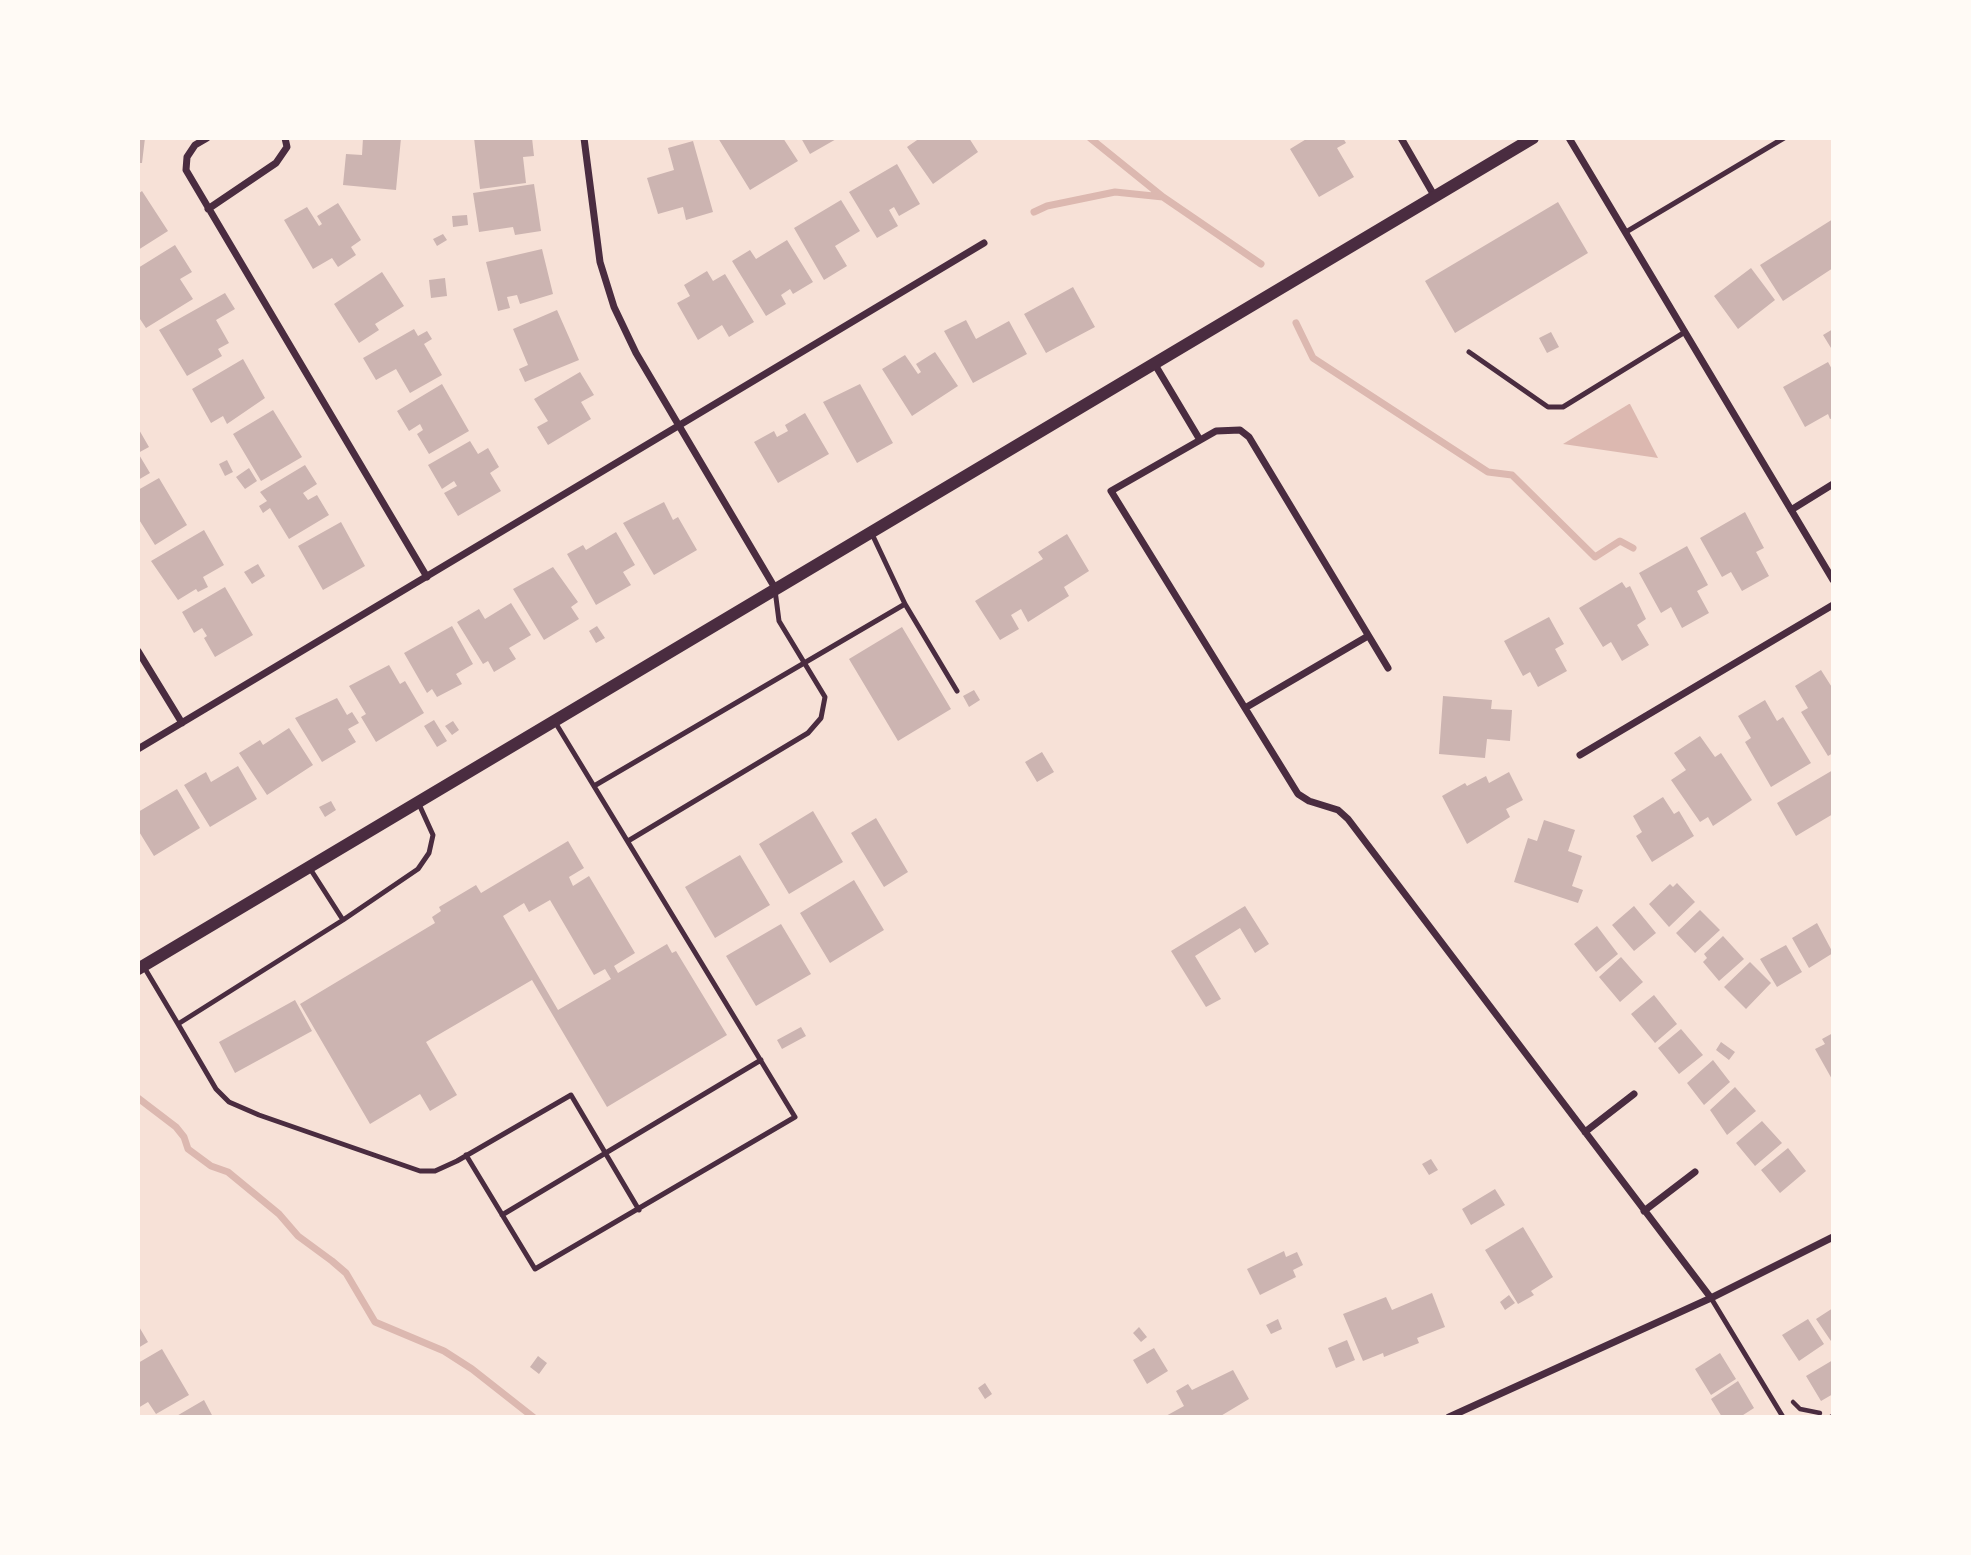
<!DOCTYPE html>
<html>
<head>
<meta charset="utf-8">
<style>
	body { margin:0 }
	#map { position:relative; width:1971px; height:1555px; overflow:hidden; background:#f7e1d7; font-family:Merriweather,serif }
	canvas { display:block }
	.frame { position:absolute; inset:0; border:140px solid #fffaf5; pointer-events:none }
</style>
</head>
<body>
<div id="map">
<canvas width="1971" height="1555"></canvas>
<div class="frame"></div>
</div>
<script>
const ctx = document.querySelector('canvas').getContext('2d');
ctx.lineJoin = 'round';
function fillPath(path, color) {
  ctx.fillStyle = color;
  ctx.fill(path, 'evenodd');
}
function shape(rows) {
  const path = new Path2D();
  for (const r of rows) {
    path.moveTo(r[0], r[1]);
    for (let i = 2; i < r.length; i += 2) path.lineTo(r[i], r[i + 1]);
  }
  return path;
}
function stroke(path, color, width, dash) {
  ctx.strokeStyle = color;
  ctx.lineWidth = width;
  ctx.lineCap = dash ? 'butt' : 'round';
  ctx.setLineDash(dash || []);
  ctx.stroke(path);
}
fillPath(shape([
	[1630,404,1658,458,1563,444,1629,404]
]), '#dcb8b0');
stroke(shape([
	[1090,138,1163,197],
	[1034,212,1047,206,1115,192,1163,197,1261,264],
	[1296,323,1313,358,1488,472,1512,475,1595,557,1620,541,1633,548],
	[138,1098,176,1127,184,1137,188,1149,211,1166,228,1172,279,1214,298,1236,332,1261,346,1273,375,1322,444,1351,472,1369,533,1417]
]), '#dcb8b0', 7);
fillPath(shape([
	[138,138,145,138,142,163,138,163],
	[363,138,401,138,396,190,343,185,346,154,362,155],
	[474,138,532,138,534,156,523,157,526,183,480,189],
	[718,138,783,138,798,161,750,190],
	[801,138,838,138,810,154],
	[920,138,969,138,978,152,933,184,907,147],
	[1308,138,1343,138,1346,143,1337,148,1354,177,1319,197,1290,149],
	[693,141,713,212,686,220,683,207,658,214,647,178,674,170,668,148],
	[897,164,920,204,899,216,894,207,889,210,898,226,877,238,849,192],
	[534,184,541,231,515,235,513,227,479,232,473,193],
	[142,191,168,231,138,250,138,194],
	[841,200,860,231,835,246,847,266,824,280,794,228],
	[1558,202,1588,253,1455,333,1425,281],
	[338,203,361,240,351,247,356,255,338,267,332,258,313,269,284,220,307,207,319,226,322,224,317,216],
	[467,215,468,225,453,227,452,216],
	[1833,219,1833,268,1783,301,1760,265],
	[443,234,447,240,437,246,433,239],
	[787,240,813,282,793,294,790,289,781,295,786,304,766,316,732,261,750,250,756,259],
	[175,245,192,272,180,279,193,299,146,328,138,316,138,268],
	[542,249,553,294,520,304,517,295,507,297,510,308,498,311,486,262],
	[1751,268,1775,300,1738,329,1714,296],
	[707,271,713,281,725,274,754,322,729,337,722,325,698,340,677,303,690,296,684,285],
	[382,272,404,306,375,324,379,330,359,343,334,304],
	[445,278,447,296,431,298,429,280],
	[1073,287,1095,327,1046,353,1024,314],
	[225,293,235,309,216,320,229,343,218,349,222,356,187,376,159,330],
	[557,310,579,360,525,382,519,369,528,365,513,329],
	[966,320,976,339,1009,321,1027,354,973,383,944,331],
	[414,329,418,336,427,331,432,339,424,344,442,375,410,393,396,369,376,380,363,358],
	[1833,329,1833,347,1831,348,1823,335],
	[1551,332,1559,347,1547,353,1539,338],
	[935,352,958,386,912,416,882,369,905,355,918,374,921,372,916,364],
	[243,359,265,398,227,424,223,416,211,423,192,389],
	[1828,362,1833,371,1833,418,1830,419,1828,414,1805,427,1783,387],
	[580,372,594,395,581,402,591,419,548,445,537,427,548,421,534,399],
	[442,384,469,431,429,454,417,434,423,430,420,424,409,431,397,411],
	[860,384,893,443,857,463,823,402],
	[273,410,302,457,261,481,233,434],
	[805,413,829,454,778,483,754,442,774,431,777,437,788,431,785,425],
	[138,428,149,447,138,453,150,473,138,480],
	[470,441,478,454,488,448,499,467,490,473,501,491,458,516,444,493,457,486,454,481,442,489,428,465],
	[227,460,233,472,225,476,219,464],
	[305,465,317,484,303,493,308,500,317,495,329,515,289,539,270,508,263,513,259,506,267,501,260,492],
	[249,468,257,481,245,489,236,477],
	[159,478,187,525,155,545,138,518,138,490],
	[664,502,673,520,678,517,697,550,654,575,623,523],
	[1745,512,1764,548,1756,552,1769,576,1742,591,1731,572,1722,577,1700,538],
	[341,522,365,566,323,590,298,546],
	[204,530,224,565,203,577,208,587,198,592,196,589,178,600,151,561],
	[616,532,635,565,623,572,631,585,596,605,567,554,583,545,586,550],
	[1067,534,1089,571,1064,587,1069,596,1028,622,1021,609,1011,615,1019,629,1000,640,975,601,1043,559,1038,552],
	[1687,546,1708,585,1697,591,1709,613,1682,628,1671,607,1661,613,1639,573],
	[258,564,265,576,252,584,244,572],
	[553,567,578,602,571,607,579,619,544,640,513,589],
	[1622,582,1626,588,1630,586,1646,619,1637,625,1649,645,1622,661,1611,642,1603,647,1579,608],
	[225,587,253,635,215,657,204,638,207,636,202,628,194,633,182,612],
	[511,603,531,635,509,648,516,659,494,672,488,661,483,664,457,622,479,609,485,619],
	[1549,617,1564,644,1555,649,1567,671,1538,687,1530,672,1523,676,1504,641],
	[452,626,473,664,456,674,462,684,437,697,432,689,427,693,404,653],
	[597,626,605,638,596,643,589,631],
	[902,627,951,709,898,741,849,659],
	[389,665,400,684,405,681,424,713,376,742,361,717,366,714,349,686],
	[1821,670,1833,689,1833,753,1828,756,1801,712,1808,708,1795,686],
	[974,690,980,700,969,707,963,696],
	[1443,696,1492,700,1491,709,1512,710,1510,741,1487,739,1485,758,1439,754],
	[337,698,347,715,352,712,359,723,348,729,356,742,322,762,295,718],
	[1765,700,1777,721,1783,717,1811,763,1771,787,1745,742,1751,738,1738,716],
	[434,720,447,741,437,747,424,726],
	[453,721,459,730,452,735,445,726],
	[289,728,313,765,267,795,239,753,260,740,263,745],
	[1700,736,1715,757,1721,753,1752,800,1713,826,1708,817,1700,822,1671,780,1686,770,1674,753],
	[1042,752,1054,772,1037,782,1025,762],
	[238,766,257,799,210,827,184,785,206,772,211,782],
	[1833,770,1833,814,1796,836,1777,803],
	[1509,772,1523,800,1506,809,1510,817,1467,844,1442,796,1465,783,1467,786,1486,776,1489,783],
	[177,789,200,828,154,856,138,830,138,812],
	[1663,797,1674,814,1679,811,1694,836,1652,862,1636,836,1642,832,1633,816],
	[331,801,336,810,325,817,319,807],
	[813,811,843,862,789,894,759,844],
	[876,818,908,872,884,887,851,833],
	[1544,820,1575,830,1568,851,1582,856,1572,886,1583,890,1578,903,1514,882,1528,838,1537,841],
	[568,841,584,868,569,877,573,886,589,876,635,953,614,966,618,973,667,944,672,953,676,951,727,1035,607,1107,532,980,426,1042,457,1095,430,1111,420,1094,370,1124,300,1004,435,923,432,917,441,911,439,907,476,885,481,893],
	[550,900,594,975,605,969,611,979,558,1010,503,916,524,903,529,912],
	[740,855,770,905,715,938,685,887],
	[854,880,884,930,830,963,800,913],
	[1677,883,1695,902,1669,927,1649,904,1670,884,1673,887],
	[1245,906,1269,944,1255,953,1240,928,1195,956,1221,999,1206,1007,1171,951],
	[1634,906,1656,933,1634,951,1612,925],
	[1700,910,1720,930,1695,953,1676,933],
	[1817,923,1833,953,1809,968,1792,938],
	[781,924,811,974,756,1006,726,956],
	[1597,926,1618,954,1596,972,1574,944],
	[1723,936,1744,959,1719,981,1703,962,1707,958,1704,954],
	[1786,945,1802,972,1777,987,1760,959],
	[1621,957,1643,982,1620,1002,1599,977],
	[1750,962,1771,983,1746,1009,1724,987],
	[1654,995,1677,1024,1655,1043,1631,1014],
	[295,1000,312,1031,235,1073,219,1042],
	[801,1027,806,1036,782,1049,777,1040],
	[1681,1029,1703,1055,1679,1074,1658,1048],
	[1833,1033,1833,1081,1815,1049,1825,1044,1822,1039],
	[1721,1042,1735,1052,1729,1060,1716,1050],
	[1713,1060,1730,1082,1704,1105,1687,1083],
	[1735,1087,1756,1111,1727,1135,1710,1110],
	[1762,1121,1782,1143,1755,1166,1736,1143],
	[1788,1148,1806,1171,1780,1193,1761,1170],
	[1431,1159,1438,1170,1429,1175,1422,1164],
	[1495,1189,1505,1205,1471,1225,1462,1209],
	[1523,1227,1553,1277,1531,1291,1534,1295,1518,1304,1485,1250],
	[1284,1251,1286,1257,1297,1252,1303,1265,1293,1270,1296,1277,1260,1295,1247,1269],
	[1432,1293,1445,1327,1417,1338,1419,1343,1384,1357,1383,1353,1363,1361,1343,1314,1386,1297,1392,1310],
	[1509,1295,1515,1303,1505,1310,1500,1302],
	[1833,1308,1833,1344,1816,1319],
	[1278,1319,1282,1329,1271,1334,1266,1325],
	[1808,1319,1824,1344,1799,1361,1782,1335],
	[138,1325,148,1342,138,1348],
	[1139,1327,1147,1337,1141,1342,1133,1333],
	[1347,1340,1355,1360,1336,1368,1328,1348],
	[1154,1348,1168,1371,1147,1384,1133,1360],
	[162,1349,189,1395,156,1414,148,1402,138,1408,138,1363],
	[1720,1353,1736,1379,1711,1395,1695,1369],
	[538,1356,547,1363,539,1374,530,1367],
	[1833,1360,1833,1394,1821,1401,1806,1376],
	[1233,1370,1249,1399,1219,1417,1164,1417,1184,1406,1176,1391,1188,1384,1192,1390],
	[1738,1381,1754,1408,1740,1417,1722,1417,1711,1399],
	[985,1383,992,1394,985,1399,978,1388],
	[204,1400,213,1417,175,1417,180,1414]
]), '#ccb4b1');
stroke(shape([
	[1793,1402,1800,1409,1820,1413]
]), '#4a2c40', 4.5);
stroke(shape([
	[1626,232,1784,138],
	[1469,352,1548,407,1563,407,1685,332],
	[905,604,957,691],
	[594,786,905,604,872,534],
	[628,841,808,733,821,718,825,697,779,621,775,590],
	[309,867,343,920,178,1024,216,1089,229,1102,259,1115,420,1171,435,1171,457,1161,571,1095,639,1210],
	[343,920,418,869,429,853,433,835,418,802],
	[144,967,178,1024],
	[466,1155,535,1269,795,1117,555,722],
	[502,1215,761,1060],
	[1711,1298,1783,1417],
	[1831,1417,1833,1416]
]), '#4a2c40', 5);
stroke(shape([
	[207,138,195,145,187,157,186,170,427,577],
	[584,138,600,262,614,307,636,353,775,588],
	[1401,138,1435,197],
	[1569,138,1833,580],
	[208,209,276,163,287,147,285,138],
	[1154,363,1200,440],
	[1791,510,1833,484],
	[138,651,182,723],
	[1388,668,1249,437,1240,430,1216,431,1111,491,1298,794,1309,801,1338,810,1348,819,1711,1298],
	[1245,708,1368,636],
	[138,749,984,243],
	[1580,755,1833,605],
	[1585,1132,1634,1094],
	[1644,1211,1695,1172],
	[1449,1417,1711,1298,1833,1237]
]), '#4a2c40', 7);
stroke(shape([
	[138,969,1533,138]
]), '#4a2c40', 12);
</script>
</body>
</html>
